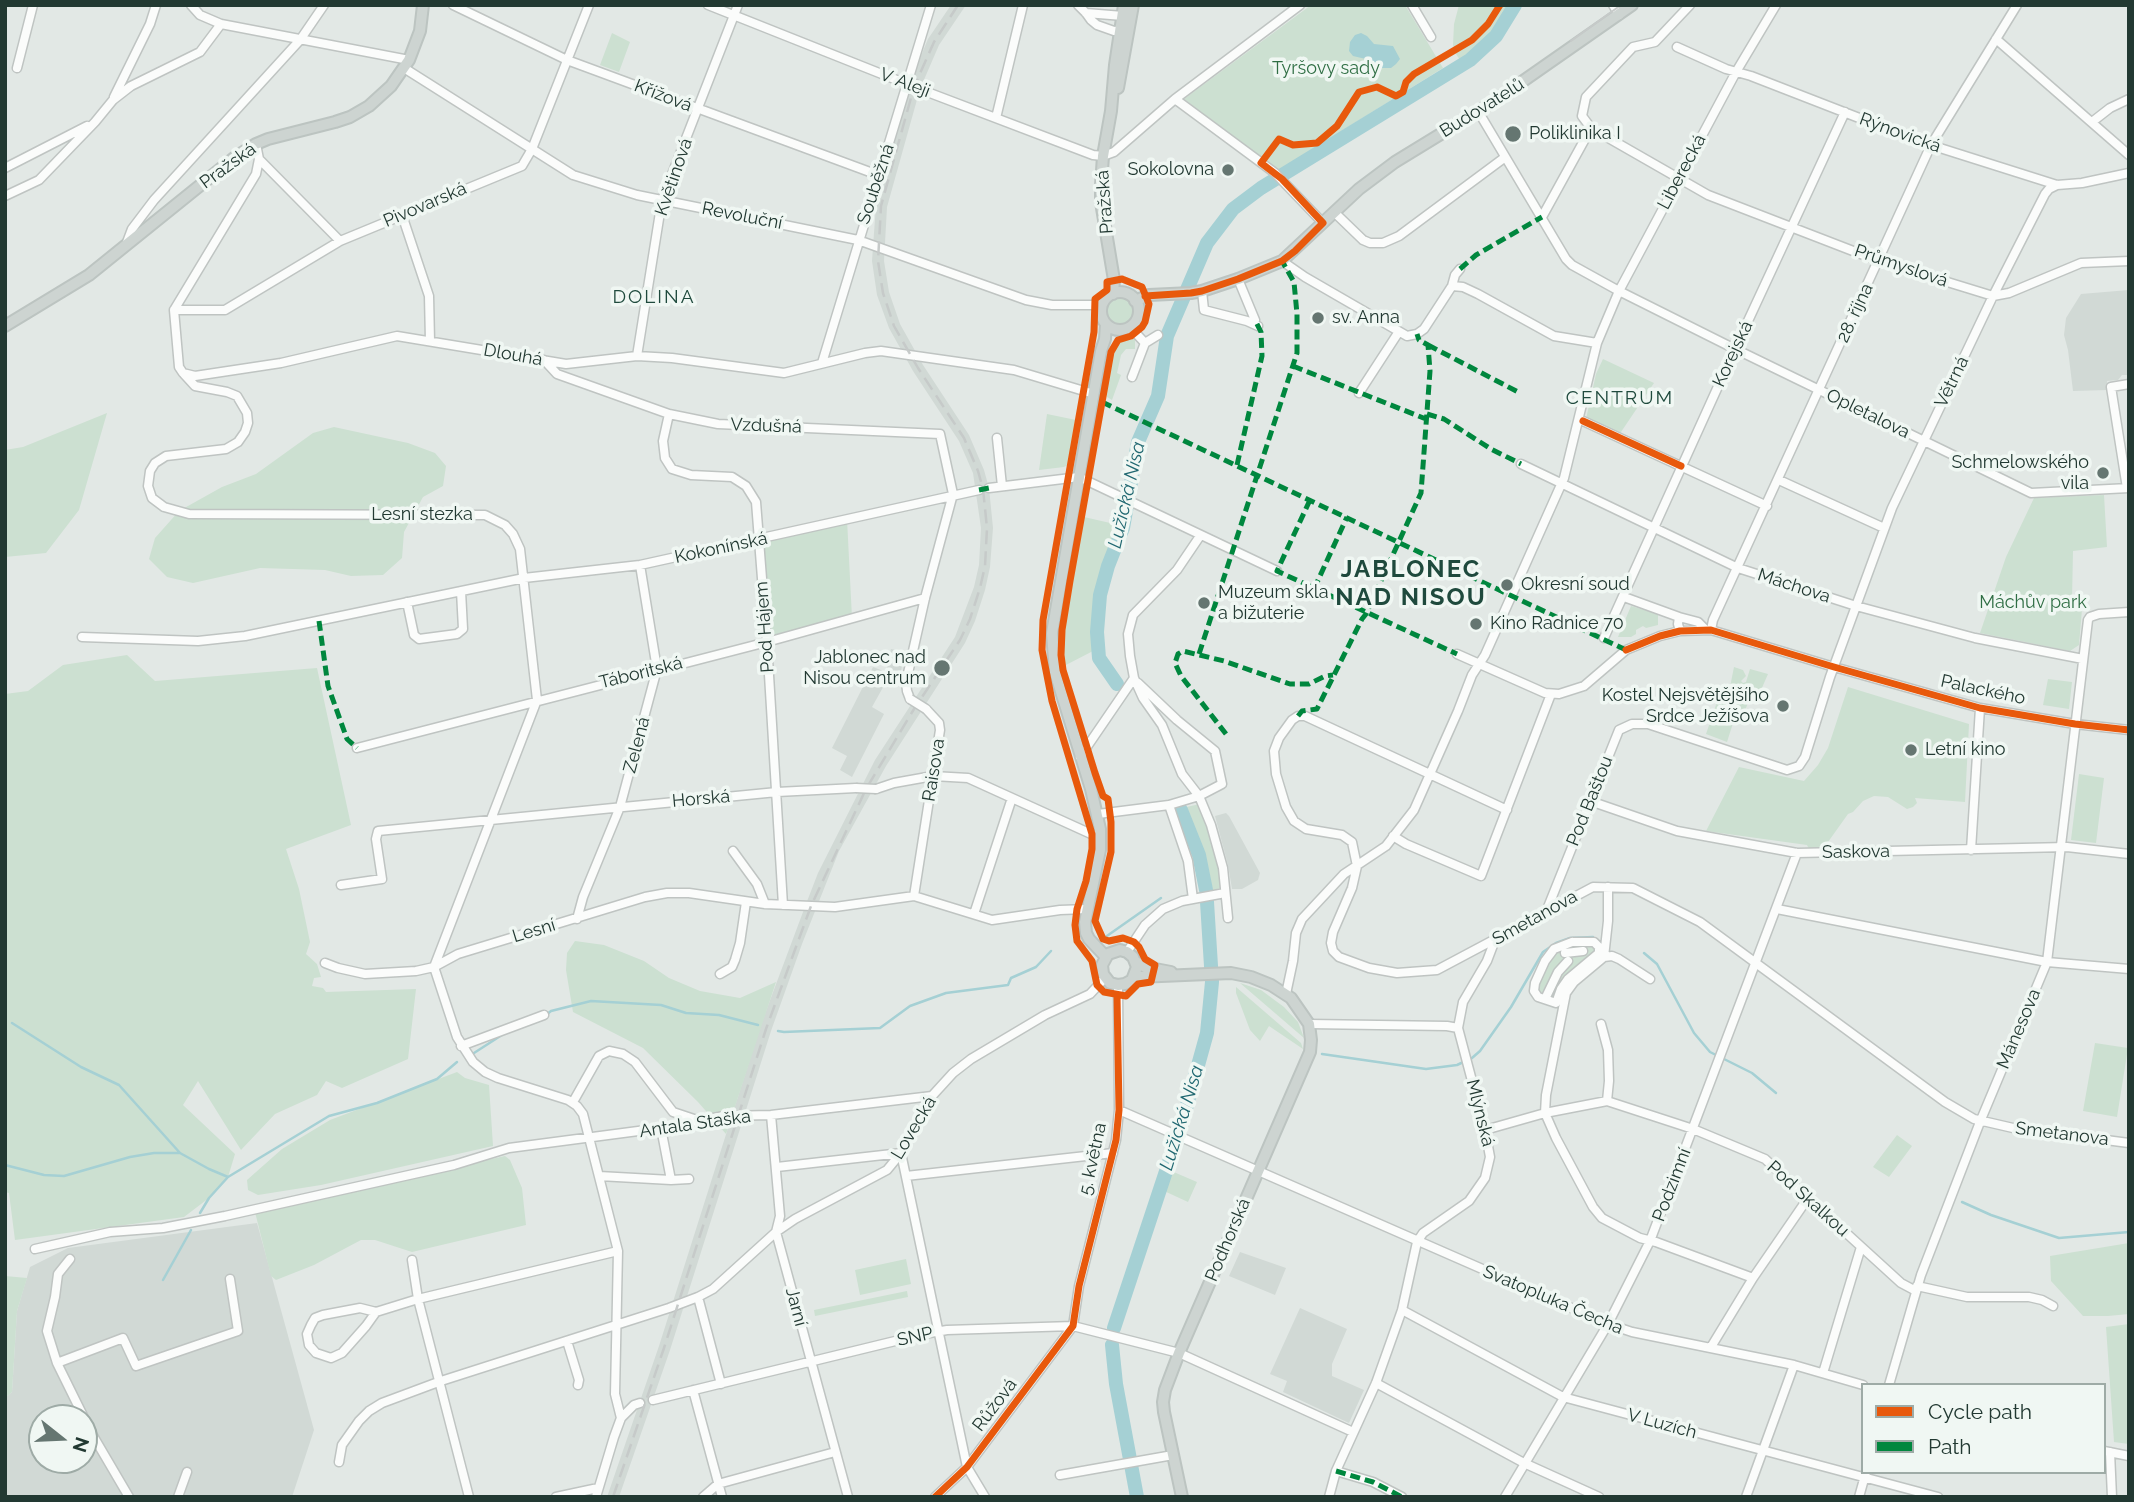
<!DOCTYPE html>
<html>
<head>
<meta charset="utf-8">
<style>
	body { margin:0 }
	#map { position:relative; width:2134px; height:1502px; overflow:hidden; background:#e2e8e5; font-family:Raleway,sans-serif }
	canvas { display:block }
	.frame { position:absolute; inset:0; border:7px solid #223932; pointer-events:none }
	.legend { position:absolute; left:1861px; top:1383px; width:245px; height:91px; box-sizing:border-box; background:#f0f7f3; border:2px solid #9eaba6; margin:0; padding:9px 12px; list-style:none; font-size:21px; color:#223932 }
	.legend li { display:flex; align-items:center; gap:14px; height:35px }
	.legend b { width:35px; border:2px solid #9eaba6 }
	.north { position:absolute; left:28px; top:1404px; width:70px; height:70px; box-sizing:border-box; background:#f0f7f3; border:2px solid #9eaba6; border-radius:50%; rotate:108deg; font-size:19px; font-weight:700; line-height:28px; text-align:center; color:#223932 }
	.north::after { content:''; display:block; margin:auto; width:24px; height:32px; background:#657671; clip-path:polygon(50% 0,100% 100%,50% 72%,0 100%) }
</style>
</head>
<body>
<div id="map">
<canvas width="2134" height="1502"></canvas>
<div class="frame"></div>
<ul class="legend">
<li><b style="height:9px;background:#e8590c"></b>Cycle path</li>
<li><b style="height:9px;background:#00873e"></b>Path</li>
</ul>
<div class="north">N</div>
</div>
<script>
const ctx = document.querySelector('canvas').getContext('2d');
ctx.lineJoin = 'round';
function fillPath(path, color) {
  ctx.fillStyle = color;
  ctx.fill(path, 'evenodd');
}
function shape(rows) {
  const path = new Path2D();
  for (const r of rows) {
    if (r.length === 3) {
      path.moveTo(r[0] + r[2], r[1]);
      path.arc(r[0], r[1], r[2], 0, 2 * Math.PI);
      continue;
    }
    path.moveTo(r[0], r[1]);
    for (let i = 2; i < r.length; i += 2) path.lineTo(r[i], r[i + 1]);
  }
  return path;
}
function stroke(path, color, width, dash) {
  ctx.strokeStyle = color;
  ctx.lineWidth = width;
  ctx.lineCap = dash ? 'butt' : 'round';
  ctx.setLineDash(dash || []);
  ctx.stroke(path);
}
function label(font, color, halo, rows, align = 'center') {
  ctx.font = font + ' Raleway,sans-serif';
  ctx.lineWidth = 7;
  ctx.setLineDash([]);
  ctx.textBaseline = 'middle';
  ctx.strokeStyle = halo;
  ctx.fillStyle = color;
  for (const [text, x, y, turn = 0] of rows) {
    ctx.save();
    ctx.translate(x, y);
    ctx.rotate((+turn || 0) * Math.PI / 180);
    ctx.textAlign = isNaN(turn) ? turn : align;
    if (halo) ctx.strokeText(text, 0, 0);
    ctx.fillText(text, 0, 0);
    ctx.restore();
  }
}
fillPath(shape([
	[951,5,966,5,939,45,920,89,887,207,884,261,889,292,900,324,923,365,969,435,984,470,989,488,993,528,990,567,985,590,975,621,965,643,886,766,839,851,802,944,771,1031,670,1350,619,1497,607,1497,659,1346,760,1027,806,904,818,873,875,760,955,637,974,587,979,565,981,528,973,473,959,441,913,371,889,328,877,295,872,261,876,205,883,176,918,63,928,39],
	[2129,290,2129,375,2122,375,2118,380,2107,381,2108,390,2073,391,2068,350,2064,335,2066,318,2081,294],
	[891,649,905,652,898,685,886,682,872,707,884,714,852,777,840,770,847,756,832,748,873,667,886,672],
	[1226,813,1229,816,1260,873,1258,880,1242,889,1232,889,1228,865,1215,816],
	[257,1223,314,1430,292,1497,5,1497,5,1398,12,1392,17,1311,30,1267,68,1248],
	[42,1418,84,1418,84,1460,42,1460],
	[1240,1252,1286,1268,1275,1295,1229,1276],
	[1300,1308,1347,1329,1332,1364,1332,1376,1364,1390,1349,1423,1283,1392,1287,1381,1270,1374]
]), '#d1d9d5');
fillPath(shape([
	[1311,5,1405,5,1443,68,1277,171,1184,99],
	[1459,5,1510,5,1499,25,1479,48,1462,63,1456,54,1453,45,1454,24],
	[612,33,630,42,619,72,600,65],
	[1120,311,13],
	[1135,338,1135,349,1126,349,1121,355,1117,373,1121,375,1112,400,1107,397,1105,393,1112,353,1119,342],
	[1603,359,1654,383,1619,435,1586,419,1596,374],
	[107,413,79,510,46,553,5,557,5,450,23,447],
	[1047,414,1076,420,1068,465,1064,467,1039,470],
	[334,427,408,443,435,453,446,466,443,486,423,497,404,532,402,558,383,575,351,576,325,570,260,568,193,583,167,577,149,559,155,538,179,511,222,487,256,474,313,433],
	[2104,495,2107,547,2073,551,2072,599,2082,609,2079,645,2070,651,1980,633,2006,557,2034,498],
	[1084,517,1119,525,1095,590,1093,651,1064,666,1063,644,1067,614],
	[847,519,852,618,767,642,758,540],
	[1631,606,1658,614,1658,625,1646,628,1643,626,1636,630,1636,634,1631,637,1618,637],
	[127,655,155,681,317,668,351,825,286,849,299,889,310,942,306,954,317,964,321,977,314,978,312,986,323,988,326,992,416,989,408,1059,342,1088,326,1081,317,1095,275,1114,241,1150,198,1081,183,1105,235,1154,228,1177,209,1198,184,1217,15,1240,9,1193,5,1192,5,694,28,691,63,665],
	[1734,667,1743,670,1746,676,1741,681,1743,683,1746,682,1750,669,1768,674,1758,697,1748,703,1739,725,1733,723,1727,742,1706,734,1719,696,1728,697],
	[2048,679,2072,682,2069,709,2043,705],
	[1848,687,1969,724,1965,802,1915,798,1917,803,1913,807,1907,809,1888,797,1874,796,1863,801,1853,812,1848,814,1823,849,1809,849,1807,845,1706,831,1739,767,1804,781,1818,765,1828,748],
	[2079,774,2104,778,2096,843,2071,840],
	[1200,804,1214,845,1221,880,1220,888,1209,892,1201,856,1182,808],
	[1572,940,1599,940,1602,954,1563,991,1559,1008,1549,1005,1533,994,1544,958],
	[575,941,604,945,644,961,669,978,700,991,740,998,776,982,726,1134,698,1102,643,1048,573,1012,566,970,567,953],
	[1240,983,1261,990,1284,1007,1298,1022,1304,1038],
	[1236,987,1301,1043,1303,1049,1269,1026,1260,1041,1250,1030,1236,993],
	[2095,1043,2128,1048,2117,1117,2083,1111],
	[457,1072,465,1078,489,1085,493,1146,321,1185,258,1195,248,1190,247,1180,282,1149,330,1120],
	[1897,1135,1912,1146,1889,1177,1873,1167],
	[505,1156,510,1160,522,1188,526,1225,412,1252,375,1240,361,1240,314,1265,276,1280,271,1276,255,1212],
	[1169,1170,1197,1182,1188,1202,1162,1190],
	[2129,1243,2129,1314,2108,1316,2083,1316,2051,1281,2050,1256],
	[906,1259,911,1284,860,1295,855,1270],
	[5,1276,27,1278,17,1311,12,1392,5,1398],
	[907,1291,908,1297,815,1316,814,1310],
	[2129,1324,2129,1444,2114,1442,2106,1327]
]), '#cce0d1');
fillPath(shape([
	[1361,33,1367,36,1374,44,1393,46,1400,59,1396,64,1391,68,1379,68,1370,60,1353,56,1349,51,1350,42,1355,35]
]), '#a5d0d4');
stroke(shape([
	[1104,938,1161,898],
	[1644,953,1657,964,1694,1033,1710,1052,1752,1073,1776,1093],
	[546,1015,551,1011,591,1001,661,1005,686,1013,719,1015,758,1025],
	[12,1023,81,1067,119,1085,180,1153,209,1169,228,1177],
	[778,1031,784,1032,880,1028,910,1006,946,993,1008,985,1011,978,1036,967,1051,951],
	[474,1053,505,1033],
	[1322,1054,1426,1069,1457,1065,1472,1058,1480,1051,1511,1007,1543,952,1556,943,1570,938,1593,937],
	[5,1165,44,1175,64,1176,130,1157,154,1153,180,1153],
	[1962,1202,1991,1215,2059,1238,2129,1232],
	[200,1213,209,1198,228,1177,329,1116,377,1103,437,1079,457,1062],
	[163,1280,191,1230]
]), '#a5d0d4', 2.5);
stroke(shape([
	[1117,684,1099,658,1097,632,1100,595,1108,566,1123,528,1138,442,1158,396,1167,336,1207,243,1233,209,1261,188,1470,60,1496,36,1515,5],
	[1181,810,1199,855,1206,890],
	[1114,1328,1182,1123,1207,1033,1212,982,1207,902],
	[1112,1345,1116,1384,1137,1497]
]), '#a5d0d4', 14);
const minor = shape([
	[191,5,200,15,221,24,409,60],
	[453,5,567,60,878,175],
	[708,5,922,90,1093,155,1103,156,1114,152,1175,99,1300,5],
	[1078,5,1086,13,1091,20,1097,25,1114,31,1125,30],
	[1412,5,1431,37],
	[1613,5,1619,15],
	[1690,5,1655,42,1633,47,1586,97,1582,116,1591,128,1708,195,1879,261,1993,296,2009,293,2081,263,2129,261],
	[1086,13,1123,16,1126,19],
	[1996,39,2129,155],
	[1677,47,1726,69,1751,76,1921,142,2057,185,2082,183,2129,173],
	[17,68,33,5],
	[404,68,573,175,637,195,858,240,1026,300,1052,305,1102,305],
	[114,97,150,24,156,5],
	[1175,99,1275,173,1323,223],
	[1478,111,1566,259,1572,265,1619,291,1729,346,2031,493,2129,488],
	[996,118,1023,5],
	[2092,122,2110,108,2129,99],
	[256,144,259,159,256,174,174,310,179,367,183,373,195,376,281,363,397,336,566,364,637,356,672,358,784,373,865,353,881,351,1014,370,1094,394],
	[259,159,340,241],
	[5,168,87,126],
	[5,196,39,180,95,122,113,100,131,86,200,52,221,24],
	[1334,212,1363,240,1370,243,1383,243,1399,236,1504,158],
	[402,215,429,296,430,341],
	[1542,217,1591,128],
	[126,245,132,229,154,200,300,40,324,5],
	[1282,261,1305,277,1407,336,1417,334,1424,329,1452,286,1463,287,1478,294,1554,336,1597,343],
	[1238,279,1255,320],
	[1452,286,1455,275,1460,269],
	[1202,291,1204,310,1247,321,1258,326],
	[174,310,225,310,340,241,522,166,532,149,589,5],
	[1130,327,1145,343],
	[637,356,662,200,738,5],
	[544,360,557,374,669,414,718,424,940,434,953,494,925,598,906,682,907,691,910,699],
	[822,363,931,5],
	[184,374,195,386,227,392,237,396,247,413,248,423,245,432,238,442,226,449,166,456,155,463,150,471,148,486,152,498,164,507,189,514,485,515,505,525,513,534,520,549,537,700,434,967],
	[1132,377,1145,343,1158,335],
	[1359,393,1398,333],
	[669,414,663,441,665,458,672,469,691,475,732,477,746,486,756,502,767,642,783,905],
	[1583,421,1767,506],
	[997,438,1002,486],
	[1521,464,1738,568,1856,606,1975,638,2083,659],
	[1779,480,1884,528],
	[989,488,1079,477,1277,571],
	[2127,488,2111,387,2129,384],
	[1200,536,1177,570,1133,615,1128,634,1130,656,1134,678,1143,698,1162,725,1182,774,1199,796,1211,825,1223,868,1228,918],
	[1624,597,1679,617,1678,624,1680,631],
	[407,602,414,635,419,639,457,634,463,629,461,591],
	[1679,617,1698,622,1706,630],
	[1711,630,1713,620,1931,145,2017,5],
	[82,637,198,641,245,636,524,578,640,565,979,490],
	[1604,638,1735,349,1845,112],
	[1457,654,1545,693,1559,694,1584,686,1626,650,1660,636,1680,631,1711,630,1834,667,1980,708,2075,724,2129,730],
	[357,748,767,642,925,598],
	[1080,757,1134,678],
	[876,789,894,783,933,776,968,778,1100,838],
	[1590,801,1677,831,1797,853,2067,847,2129,854],
	[1169,805,1188,861,1193,899],
	[1507,810,1305,716,1298,716,1292,720,1279,738,1274,751,1276,774,1286,807,1294,821,1306,829,1342,835,1352,842,1357,866,1352,888,1333,932,1331,943,1333,951,1339,957,1369,968,1397,973,1437,970,1593,887,1633,888,1700,922,1945,1102,1974,1119,2013,1128,2129,1143],
	[1098,814,1169,805,1199,796,1222,784,1215,751,1177,720,1138,683],
	[1393,836,1406,844,1481,876,1551,694],
	[1971,850,1980,708],
	[733,851,757,884,765,904],
	[341,885,382,879,376,839,378,831,777,792,856,788],
	[1608,887,1608,921,1604,957,1574,982,1566,993,1546,1095,1545,1113,1556,1138,1593,1207,1602,1218,1640,1238,1656,1242,1753,1278],
	[914,896,940,730,939,723,926,709],
	[1777,909,2047,962,2129,969],
	[1546,912,1619,730,1632,724,1648,724,1787,770,1799,766,1805,757,1830,677,1892,508,1993,296,2045,194,2049,189,2057,185],
	[974,914,1012,798],
	[577,919,583,897,620,807,657,669,640,565],
	[1572,942,1594,942,1599,947,1599,953,1568,979,1561,989,1556,1003,1538,997,1534,991,1535,983,1545,961,1554,949,1572,942],
	[1127,952,1145,925,1163,909,1182,901,1225,893],
	[1565,953,1583,951],
	[1604,957,1612,956,1619,959,1650,979],
	[325,963,338,968,365,974,416,971,434,967,458,954,645,897,667,893,689,893,765,904,835,907,914,896,992,920,1060,910,1087,909],
	[434,967,457,1037,473,1062,485,1072,498,1078,568,1100,577,1106,583,1114,618,1251,615,1394,621,1418],
	[720,974,732,967,735,960,740,943,746,902],
	[1286,994,1293,961,1296,933,1302,919,1344,874,1386,846,1414,810,1458,711,1472,675,1485,655,1564,478,1597,343,1619,291,1736,72,1776,5],
	[1545,999,1558,972,1568,961],
	[1309,1024,1447,1026,1458,1028,1485,1130,1490,1157,1485,1178,1469,1201,1423,1233,1417,1242,1402,1310,1376,1383,1336,1471,1329,1497],
	[1601,1024,1608,1050,1609,1081,1607,1101],
	[1458,1028,1463,1002,1487,961,1495,940],
	[461,1046,544,1015],
	[573,1102,599,1056,609,1051,623,1054,635,1062,673,1112,697,1120],
	[1119,1110,1608,1324,1632,1332,1794,1365,1863,1385],
	[771,1115,780,1216,776,1232,848,1497],
	[1485,1130,1545,1113,1607,1101,1693,1129,1765,1159,1901,1283,1916,1291],
	[901,1153,967,1467,985,1497],
	[777,1167,901,1153],
	[599,1176,671,1180,661,1128],
	[906,1176,1113,1153],
	[671,1180,689,1179],
	[35,1249,110,1232,163,1228,225,1216,454,1165,509,1148,661,1128,724,1116,771,1115,932,1096],
	[70,1259,58,1274,55,1297,47,1331,57,1363,92,1434,129,1497],
	[412,1260,418,1299,469,1497],
	[1917,1286,1967,1297,2029,1297,2042,1300,2053,1306],
	[698,1297,721,1384],
	[1402,1310,1563,1397,1938,1497],
	[376,1312,360,1308,323,1315,315,1318,311,1325,307,1334,309,1345,316,1353,331,1358,342,1353,366,1326,376,1312,418,1299,618,1251],
	[567,1341,579,1380,578,1385],
	[1711,1347,1753,1278,1808,1198],
	[57,1363,123,1338,136,1366,238,1331,230,1279],
	[1823,1373,1861,1247],
	[1376,1383,1524,1463,1599,1497],
	[1889,1385,1921,1275,1980,1122,2047,962,2088,620,2090,617,2099,614,2129,612],
	[693,1390,722,1497],
	[653,1400,924,1334,947,1330,1073,1326,1179,1353,1353,1432],
	[2104,1451,2129,1456],
	[2110,1452,2112,1497],
	[339,1462,342,1445,359,1421,369,1411,382,1403,441,1381,669,1308,698,1297,713,1289,776,1232,795,1219,887,1170,901,1153,932,1096,953,1073,971,1059,1045,1015,1090,994,1105,978],
	[1336,1471,1373,1482,1402,1497],
	[1060,1475,1173,1455],
	[178,1497,187,1472],
	[556,1497,598,1488],
	[596,1497,614,1437,621,1418,634,1405,640,1403],
	[703,1497,718,1484,835,1452],
	[935,1497,967,1467,1073,1326,1079,1286,1116,1140,1119,1110,1118,985],
	[1505,1497,1608,1324,1650,1241,1797,853],
	[1746,1497,1794,1365],
	[1859,1497,1866,1472]
]);
const major = shape([
	[1118,88,1133,5],
	[1120,311,19],
	[1113,294,1114,280,1101,202,1101,185,1103,156,1111,111,1115,65,1124,5],
	[1135,301,1149,295,1191,293,1202,291,1238,279,1282,261,1359,189,1395,162,1493,102,1632,5],
	[5,326,89,275,234,158,256,144,268,139,335,122,350,117,369,106,391,86,409,60,420,31,423,5],
	[1106,957,1089,939,1086,933,1085,922,1100,850,1100,829,1091,789,1055,672,1052,633,1101,351,1105,339,1106,324],
	[1136,962,1145,967,1171,972],
	[1132,980,1137,967,1133,957,1127,952,1120,950,1108,954,1102,965,1103,974,1110,983,1118,985,1125,984,1138,977,1231,973,1251,977,1271,985,1291,998,1309,1024,1311,1040,1310,1052,1179,1353,1165,1390,1163,1402,1164,1412,1182,1497]
]);
stroke(minor, '#bfc4c2', 11);
stroke(major, '#bcc4c1', 14);
stroke(minor, '#fbfcfb', 8);
stroke(major, '#cdd4d1', 10);
stroke(shape([
	[1571,41,1621,5]
]), '#c6cac9', 2);
stroke(shape([
	[613,1497,664,1348,766,1029,811,906,866,789,914,709,960,640,970,619,980,588,985,566,987,528,983,489,978,471,964,438,918,368,894,326,883,293,878,261,881,206,914,87,934,42,958,5]
]), '#c6cac9', 2.5, [14, 7]);
const minorBridge = shape([
	[910,699,926,709],
	[856,788,876,789]
]);
stroke(minorBridge, '#bfc4c2', 11, []);
stroke(minorBridge, '#fbfcfb', 8);
stroke(shape([
	[1460,269,1476,255,1542,217],
	[1428,345,1520,393],
	[1293,366,1426,419],
	[1102,402,1626,650],
	[1427,414,1444,419,1491,449,1521,464],
	[1237,465,1262,356,1261,332,1255,320],
	[979,490,989,488],
	[1310,500,1277,571,1457,654],
	[1314,589,1347,517],
	[319,621,328,686,347,739,357,748],
	[1199,654,1297,353,1297,314,1294,282,1282,261],
	[1298,716,1302,711,1317,709,1362,619,1366,614,1421,493,1430,371,1428,345,1419,340,1417,334],
	[1226,734,1181,676,1175,663,1178,654,1183,651,1224,661,1290,684,1309,684,1325,676,1333,675],
	[1336,1471,1373,1482,1402,1497]
]), '#00873e', 5, [10, 5]);
stroke(shape([
	[1122,279,1142,287,1149,304,1145,322,1142,327,1131,336,1118,340,1111,352,1070,581,1062,630,1061,655,1063,670,1095,773,1103,796,1108,799,1111,822,1111,852,1095,921,1103,939,1109,941,1123,938,1134,942,1139,947,1145,959,1155,965,1151,982,1138,984,1126,996,1104,992,1097,985,1092,961,1077,941,1075,925,1077,909,1086,881,1092,849,1092,834,1052,701,1042,650,1043,620,1094,332,1095,299,1107,290,1107,282,1122,279],
	[1145,296,1191,293,1202,291,1238,279,1282,261,1295,251,1323,223,1282,179,1261,163,1279,139,1293,145,1317,143,1337,126,1359,92,1377,87,1396,96,1403,92,1406,82,1414,74,1472,40,1488,24,1500,5],
	[1583,421,1681,466],
	[1626,650,1660,636,1680,631,1711,630,1834,667,1980,708,2075,724,2129,730],
	[935,1497,967,1467,1073,1326,1079,1286,1116,1140,1119,1110,1117,996]
]), '#e8590c', 7);
for (const [x, y, r, color] of [
	[1513,134,9,"#657671"],
	[1228,170,7,"#657671"],
	[1318,318,7,"#657671"],
	[2103,473,7,"#657671"],
	[1507,585,7,"#657671"],
	[1204,603,7,"#657671"],
	[1476,624,7,"#657671"],
	[942,668,9,"#657671"],
	[1783,706,7,"#657671"],
	[1911,750,7,"#657671"]
]) {
  const dot = new Path2D();
  dot.arc(x, y, r, 0, 2 * Math.PI);
  ctx.fillStyle = color;
  ctx.fill(dot);
  stroke(dot, '#f0f7f3', 2.5);
}
label('18px', '#2f6e44', '#f0f7f3', [
	["Tyršovy sady",1326,69],
	["Máchův park",2033,603]
]);
label('18px', '#223932', '#f0f7f3', [
	["V Aleji",905,83,21],
	["Křížová",663,96,21],
	["Budovatelů",1482,108,-32],
	["Rýnovická",1900,133,20],
	["Pražská",228,166,-36],
	["Liberecká",1682,172,-62],
	["Květinová",674,177,-71],
	["Souběžná",876,184,-72],
	["Pražská",1105,202,-94],
	["Pivovarská",425,205,-23],
	["Revoluční",742,216,11],
	["Průmyslová",1901,266,19],
	["28. října",1855,313,-65],
	["Korejská",1733,354,-65],
	["Dlouhá",513,355,10],
	["Větrná",1952,382,-64],
	["Opletalova",1868,414,26],
	["Vzdušná",766,426,2],
	["Lesní stezka",422,515],
	["Kokonínská",721,548,-12],
	["Máchova",1794,586,18],
	["Pod Hájem",765,627,-94],
	["Táboritská",641,673,-14],
	["Palackého",1983,690,12],
	["Zelená",637,745,-75],
	["Raisova",934,770,-81],
	["Horská",701,799,-5],
	["Pod Baštou",1590,801,-68],
	["Saskova",1856,852,-1],
	["Smetanova",1535,918,-29],
	["Lesní",534,931,-17],
	["Mánesova",2019,1029,-67],
	["Mlýnská",1480,1113,76],
	["Antala Staška",695,1124,-8],
	["Lovecká",914,1128,-59],
	["Smetanova",2062,1134,7],
	["5. května",1093,1159,-78],
	["Podzimní",1672,1185,-69],
	["Pod Skalkou",1808,1199,42],
	["Podhorská",1228,1240,-67],
	["Svatopluka Čecha",1553,1300,23],
	["Jarní",796,1307,75],
	["SNP",915,1337,-12],
	["Růžová",995,1405,-53],
	["V Luzích",1662,1424,15]
]);
label('18px', '#223932', '#f0f7f3', [
	["Poliklinika I",1529,134],
	["Sokolovna",1214,170,"right"],
	["sv. Anna",1332,318],
	["Schmelowského",2089,463,"right"],
	["vila",2089,484,"right"],
	["Okresní soud",1521,585],
	["Muzeum skla",1218,593],
	["a bižuterie",1218,614],
	["Kino Radnice 70",1490,624],
	["Jablonec nad",926,658,"right"],
	["Nisou centrum",926,679,"right"],
	["Kostel Nejsvětějšího",1769,696,"right"],
	["Srdce Ježíšova",1769,717,"right"],
	["Letní kino",1925,750]
], 'left');
ctx.letterSpacing = '2px';
label('19px', '#1f4a3d', '#f0f7f3', [
	["DOLINA",654,297],
	["CENTRUM",1620,398]
]);
ctx.letterSpacing = '0px';
label('italic 19px', '#206871', '#f0f7f3', [
	["Lužická Nisa",1127,495,-77],
	["Lužická Nisa",1182,1118,-73]
]);
ctx.letterSpacing = '2px';
label('bold 24px', '#1f4a3d', '#f0f7f3', [
	["JABLONEC",1411,570],
	["NAD NISOU",1411,598]
]);
ctx.letterSpacing = '0px';
</script>
</body>
</html>
